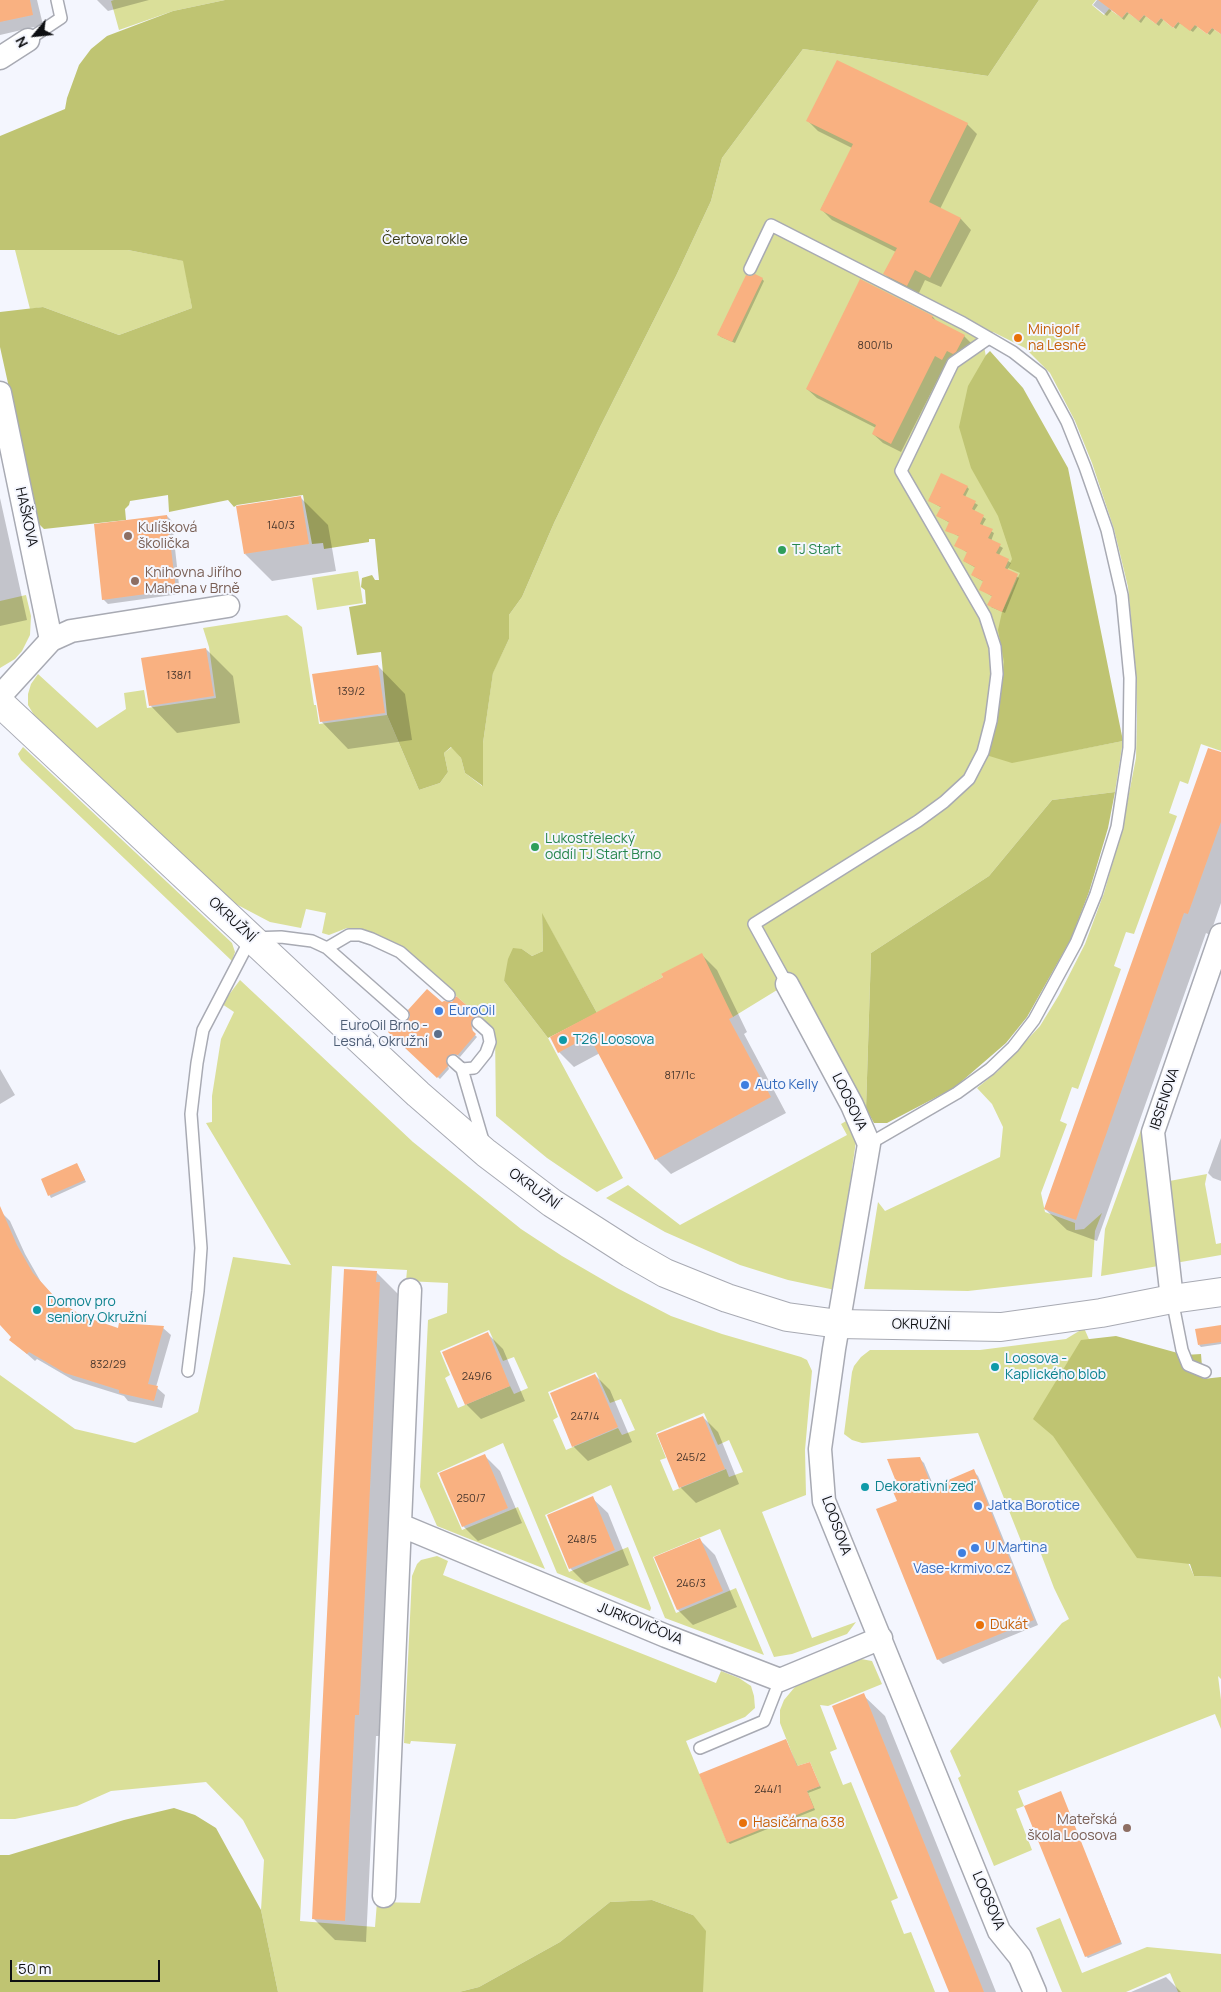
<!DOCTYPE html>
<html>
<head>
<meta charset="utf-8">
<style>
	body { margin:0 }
	#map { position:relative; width:1221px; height:1992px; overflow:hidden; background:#f4f6fe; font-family:Manrope,sans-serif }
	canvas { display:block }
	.north { position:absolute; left:10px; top:10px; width:50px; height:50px; -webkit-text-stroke:4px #f4f6fe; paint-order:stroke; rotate:242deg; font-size:14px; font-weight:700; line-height:20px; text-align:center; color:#0f1013 }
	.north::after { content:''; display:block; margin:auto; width:18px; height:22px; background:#0f1013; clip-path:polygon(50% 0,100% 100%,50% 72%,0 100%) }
	.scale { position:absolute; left:10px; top:1960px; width:150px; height:22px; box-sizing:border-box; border:2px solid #0f1013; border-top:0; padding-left:6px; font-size:15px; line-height:18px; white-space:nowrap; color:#0f1013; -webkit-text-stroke:4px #f4f6fe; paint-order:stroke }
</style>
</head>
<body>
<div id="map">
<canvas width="1221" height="1992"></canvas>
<div class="north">N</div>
<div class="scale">50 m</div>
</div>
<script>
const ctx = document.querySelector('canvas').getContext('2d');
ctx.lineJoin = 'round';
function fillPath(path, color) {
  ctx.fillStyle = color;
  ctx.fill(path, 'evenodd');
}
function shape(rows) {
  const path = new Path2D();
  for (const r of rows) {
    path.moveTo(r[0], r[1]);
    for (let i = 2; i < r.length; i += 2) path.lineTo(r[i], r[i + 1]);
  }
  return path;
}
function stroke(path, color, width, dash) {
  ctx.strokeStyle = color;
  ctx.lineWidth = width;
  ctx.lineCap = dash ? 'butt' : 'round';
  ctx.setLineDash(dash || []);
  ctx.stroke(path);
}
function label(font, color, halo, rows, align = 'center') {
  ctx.font = font + ' Manrope,sans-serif';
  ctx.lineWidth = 4;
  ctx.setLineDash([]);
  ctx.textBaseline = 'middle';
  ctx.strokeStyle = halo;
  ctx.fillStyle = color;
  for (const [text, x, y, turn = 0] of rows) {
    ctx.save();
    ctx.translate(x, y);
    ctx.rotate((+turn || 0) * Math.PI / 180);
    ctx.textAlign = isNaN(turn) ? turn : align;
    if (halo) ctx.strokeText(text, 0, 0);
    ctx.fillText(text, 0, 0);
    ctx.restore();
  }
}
fillPath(shape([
	[114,0,225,0,173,11,119,30,111,1],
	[1039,0,1096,0,1092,5,1104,15,1109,9,1122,18,1127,12,1139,21,1144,15,1156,24,1161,18,1173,28,1178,22,1195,25,1207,34,1212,28,1221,34,1221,751,1201,744,1188,784,1180,781,1169,813,1177,816,1134,934,1126,932,1114,966,1121,969,1078,1089,1072,1087,1060,1121,1067,1124,1041,1193,1045,1212,1075,1223,1075,1230,1084,1229,1102,1213,1095,1231,1092,1277,968,1291,864,1289,878,1202,885,1211,1000,1157,1003,1127,992,1104,977,1088,998,1071,1040,1026,1059,995,1085,944,1104,893,1122,829,1136,758,1137,718,1136,673,1128,587,1114,529,1092,463,1075,421,1050,373,1025,348,993,332,984,346,1038,643,1039,757,1123,741,1115,792,1052,800,989,876,871,953,866,1109,795,979,733,1017,661,974,663,977,597,1013,542,914,543,951,532,956,522,949,504,981,548,1038,623,1178,597,1192,547,1158,496,1116,495,1031,402,947,357,928,347,928,329,935,322,933,326,913,306,909,301,928,270,922,232,902,34,715,28,705,28,694,31,684,38,674,97,728,126,709,124,693,144,690,147,708,216,698,209,647,203,628,287,615,302,627,314,705,316,705,319,724,387,715,419,790,440,783,448,772,444,753,452,747,461,758,465,773,482,786,483,743,493,672,509,639,509,615,522,597,554,523,601,425,676,276,711,201,722,158,803,49,988,76],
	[15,250,128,250,184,261,192,308,119,335,43,307,30,309],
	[358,571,363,603,317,610,312,578],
	[26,595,31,616,30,635,22,651,15,659,0,668,0,601],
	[23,747,232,943,235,952,232,961,21,760,18,754],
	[240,980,413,1142,521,1229,562,1256,617,1288,671,1316,722,1334,801,1357,807,1360,812,1371,805,1450,806,1495,762,1512,812,1638,856,1622,847,1634,792,1654,774,1657,720,1529,653,1557,676,1613,736,1588,764,1655,665,1618,611,1485,545,1515,569,1572,628,1547,651,1608,650,1611,557,1573,503,1443,437,1473,462,1530,518,1507,545,1569,437,1526,420,1487,428,1320,447,1313,448,1283,406,1281,407,1270,332,1266,300,1921,375,1927,377,1902,420,1903,456,1744,411,1741,410,1744,404,1743,412,1576,417,1564,421,1560,437,1556,448,1561,443,1575,716,1683,721,1671,739,1678,751,1686,754,1696,755,1708,745,1717,686,1741,727,1842,813,1808,807,1791,820,1786,810,1762,797,1766,780,1723,780,1710,784,1700,794,1688,805,1679,850,1661,861,1659,872,1661,882,1684,828,1706,820,1705,837,1749,830,1752,843,1785,851,1782,898,1898,891,1901,904,1934,911,1932,935,1992,703,1992,693,1915,652,1900,610,1902,560,1942,479,1987,459,1992,278,1992,261,1910,264,1860,243,1820,206,1782,111,1791,77,1806,15,1819,0,1819,0,1375,75,1429,135,1443,198,1412,233,1257,291,1265,206,1123,212,1122,212,1096,221,1039,234,1012,222,1004],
	[489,1330,503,1361,514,1357,528,1388,514,1394,510,1386,458,1408,445,1378,450,1375,440,1351],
	[596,1372,610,1403,621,1399,635,1430,622,1435,618,1428,566,1450,553,1420,558,1417,548,1392],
	[704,1413,718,1445,729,1440,743,1472,729,1477,726,1469,673,1491,660,1460,666,1458,656,1433],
	[848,1120,856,1141,835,1290,788,1280,740,1265,665,1232,606,1198,628,1185,680,1225,847,1135,841,1124],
	[1141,1130,1148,1185,1207,1174,1205,1184,1216,1244,1221,1243,1221,1255,1101,1276,1105,1229],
	[1084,1328,1194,1576,1221,1577,1221,1679,1218,1676,1221,1700,1221,1729,1215,1714,1018,1791,1024,1806,1016,1809,1032,1850,994,1866,958,1778,961,1776,950,1751,1062,1623,1069,1619,1054,1588,1038,1546,1025,1551,978,1433,862,1443,852,1440,844,1434,852,1372,854,1366,861,1357,870,1350,980,1350,1066,1339],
	[1060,1918,1082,1973,1147,1947,1221,1954,1221,1992,1178,1992,1170,1973,1126,1992,1062,1992,1036,1928]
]), '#dadf99');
fillPath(shape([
	[225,0,1039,0,988,76,803,49,722,158,711,201,676,276,601,425,554,523,522,597,509,615,509,639,493,673,483,743,483,786,465,773,461,758,451,747,444,753,448,772,440,783,419,790,387,715,381,652,357,655,349,607,366,604,365,590,361,587,362,578,372,575,375,580,379,580,375,539,369,539,369,542,324,549,323,543,312,544,303,495,237,505,234,507,228,500,169,512,168,495,130,501,129,505,125,509,126,520,44,529,39,524,0,347,0,312,43,307,119,335,192,308,183,261,128,250,0,250,0,136,65,109,67,98,79,65,91,49,107,36,173,11],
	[990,351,1023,388,1068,468,1123,741,1012,763,986,755,998,715,1004,662,998,630,1002,612,1020,573,1008,568,1012,559,1010,552,998,516,971,468,959,427,968,386,986,355],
	[1115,792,1108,828,1089,892,1071,939,1027,1017,1006,1043,954,1088,887,1123,874,1123,866,1109,871,953,989,876,1052,800],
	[542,913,597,1013,548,1038,504,981,508,959,513,948,522,949,532,956,543,951],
	[1116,1336,1185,1355,1201,1354,1203,1379,1221,1377,1221,1577,1194,1576,1190,1564,1137,1558,1053,1436,1033,1419,1081,1340],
	[174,1808,195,1815,216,1828,261,1910,278,1992,0,1992,0,1855,9,1855,124,1820],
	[652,1900,693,1915,706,1931,703,1992,459,1992,479,1987,560,1942,610,1902]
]), '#bfc472');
fillPath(shape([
	[0,0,37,0,43,25,0,35],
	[97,0,149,0,108,11],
	[1097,0,1221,0,1221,34,1215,29,1210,35,1198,26,1193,32,1180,23,1176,29,1164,19,1159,26,1146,16,1141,23,1129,13,1124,20,1112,10,1107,16,1093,5],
	[808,121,967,124,977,134,940,209,961,219,971,230,941,287,925,280,918,295,895,284,885,274,896,252,832,220,821,209,852,148,818,131],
	[762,279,764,281,735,343,721,337,719,335],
	[861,281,933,317,938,323,964,336,974,346,952,369,945,365,901,452,883,443,873,434,876,428,817,398,807,389],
	[967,487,969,489,965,497,978,505,974,511,986,519,982,526,994,533,991,541,1003,548,999,555,1011,563,1007,570,1019,578,1005,613,991,607,993,597,980,589,984,582,972,575,976,568,964,561,968,553,956,545,960,537,947,530,950,523,938,516,942,508,930,501],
	[0,498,27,620,0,626],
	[301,498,328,525,336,571,272,581,245,554],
	[167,516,172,521,180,594,108,604,103,599],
	[206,649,233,676,240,723,177,733,150,705],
	[378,666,405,694,412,740,348,749,321,721],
	[1221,754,1221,903,1210,935,1206,933,1097,1241,1067,1230,1045,1209],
	[702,955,717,970,747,1032,744,1034,786,1113,671,1174,656,1159,600,1053,574,1067,559,1052,665,978],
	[457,997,479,1018,475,1020,472,1024,473,1033,477,1037,460,1057,457,1055,450,1058,447,1063,449,1069,440,1079,389,1032,402,1024,442,1004,452,1003],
	[0,1069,15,1095,0,1104],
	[1221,1138,1221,1181,1213,1178,1208,1173],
	[77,1164,86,1182,51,1198,42,1180],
	[2,1213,10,1221,25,1254,41,1282,56,1299,83,1317,119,1330,163,1328,171,1335,156,1387,165,1395,162,1408,128,1401,124,1396,73,1380,37,1359,35,1361,19,1347,13,1337,0,1323,0,1214],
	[376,1272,398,1294,397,1301,401,1305,380,1736,376,1736,366,1942,335,1940,314,1919],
	[1221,1326,1221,1344,1201,1347,1199,1345],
	[488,1334,503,1349,525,1401,481,1419,466,1404],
	[595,1375,610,1390,632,1442,588,1461,573,1446],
	[703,1417,718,1432,739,1484,696,1503,680,1487],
	[485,1456,500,1471,522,1523,478,1541,463,1526],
	[919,1458,924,1463,934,1487,973,1471,978,1476,1038,1625,943,1664,938,1659,898,1501],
	[592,1498,608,1513,629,1565,585,1583,570,1568],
	[700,1540,715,1555,737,1607,693,1625,678,1610],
	[863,1695,885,1716,996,1992,950,1992],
	[786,1740,798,1767,809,1763,821,1788,808,1793,815,1810,730,1844,728,1842],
	[1060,1792,1122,1944,1088,1958,1086,1956],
	[1166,1977,1181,1992,1131,1992]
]), '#0003');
fillPath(shape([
	[0,0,30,0,33,15,0,22],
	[1098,0,1221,0,1221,34,1212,28,1207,34,1195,25,1190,31,1178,22,1173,28,1161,18,1156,24,1144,15,1139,21,1127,12,1122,18],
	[837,60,968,123,929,202,961,218,930,278,915,270,907,286,883,274,897,248,820,210,853,144,806,121],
	[755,274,763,278,732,342,717,335,746,275,751,276],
	[860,279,933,316,932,318,965,335,956,352,953,354,947,351,942,360,935,356,891,444,872,434,876,425,806,389],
	[941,473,968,486,963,495,976,501,972,509,984,515,980,524,993,529,988,538,1001,544,996,553,1009,559,1005,568,1018,574,1002,612,987,605,992,596,979,590,983,581,971,575,975,567,963,561,967,552,954,546,959,536,945,531,949,522,936,516,941,507,928,501],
	[301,496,309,544,244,554,236,506],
	[167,515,176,590,102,600,94,524],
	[206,648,214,696,149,706,141,658],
	[378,665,385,713,320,722,312,674],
	[1208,748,1221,752,1221,822,1188,914,1184,913,1076,1220,1044,1209],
	[702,953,733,1017,729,1019,771,1097,655,1160,589,1036,558,1053,550,1037,663,977,661,974],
	[427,989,442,1002,444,1001,452,1002,456,996,479,1016,473,1018,471,1022,472,1030,476,1034,458,1055,454,1054,448,1056,446,1060,448,1066,437,1078,388,1032,398,1021,402,1022,408,1020,410,1016,408,1010],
	[77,1163,85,1180,48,1196,41,1179],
	[0,1206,17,1245,33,1273,53,1295,63,1304,83,1316,118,1328,119,1323,164,1326,148,1384,158,1386,154,1401,119,1393,119,1390,65,1373,29,1352,27,1354,9,1340,11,1337,0,1325],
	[344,1269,377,1271,376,1282,380,1282,359,1715,355,1715,345,1921,312,1919],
	[1221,1325,1221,1342,1198,1345,1195,1329],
	[488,1332,510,1386,465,1405,442,1352],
	[595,1374,618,1427,572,1447,550,1393],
	[703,1416,725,1469,679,1488,657,1434],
	[485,1454,508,1508,462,1527,439,1473],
	[920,1457,932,1487,974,1469,1034,1620,937,1660,876,1509,897,1501,891,1487,897,1484,887,1459],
	[593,1496,615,1550,569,1569,547,1515],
	[700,1538,723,1591,677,1610,654,1557],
	[864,1693,984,1992,949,1992,832,1706],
	[786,1739,797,1766,810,1762,820,1786,807,1791,814,1808,727,1843,699,1774],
	[1061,1791,1121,1942,1085,1957,1024,1806]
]), '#f9b181');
const lane = shape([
	[28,40,61,18,57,0],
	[750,269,771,225,963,323,989,338],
	[327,948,349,935,360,935,372,939,400,952,449,995],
	[787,984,754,924,918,821,944,802,969,779,983,752,991,721,997,674,995,647,985,616,901,471,953,363,989,338,1013,352,1041,374,1067,422,1085,467,1107,530,1122,595,1130,678,1129,748,1117,827,1096,894,1076,943,1034,1020,1013,1047,990,1069,957,1093,869,1144],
	[453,1061,462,1069,484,1144],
	[462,1069,474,1068,486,1053,490,1042,488,1032,478,1023],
	[1172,1299,1182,1350,1188,1365,1205,1372],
	[188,1371,198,1291,201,1248,191,1114,197,1063,203,1030,251,938,281,937,312,941,327,948,403,1015],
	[700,1748,764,1721,780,1680]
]);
const street = shape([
	[0,58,28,40],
	[0,393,51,640],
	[0,696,51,640,71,631,228,606],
	[787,984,852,1105,869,1144,834,1349,820,1449,824,1501,999,1931,1020,1957,1035,1992],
	[1172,1299,1153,1132,1221,935],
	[400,1525,666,1636,780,1680,881,1638],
	[384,1896,410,1290]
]);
const secondary = shape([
	[0,703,418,1094,486,1153,552,1203,630,1253,665,1273,727,1298,787,1317,839,1324,1001,1327,1101,1313,1172,1299,1221,1292]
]);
stroke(lane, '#a8aab3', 14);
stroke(street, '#a8aab3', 25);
stroke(secondary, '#a8aab3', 30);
stroke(lane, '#fff', 11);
stroke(street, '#fff', 22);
stroke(secondary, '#fff', 28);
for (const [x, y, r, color] of [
	[1018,338,5,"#e8710a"],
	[128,536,5,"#8d6e63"],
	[782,550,5,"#2e9e5b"],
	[135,581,5,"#8d6e63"],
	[535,847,5,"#2e9e5b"],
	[439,1011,5,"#3f7fe0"],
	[438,1034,5,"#5c6f8a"],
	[563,1040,5,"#0f9aa8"],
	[745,1085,5,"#3f7fe0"],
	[37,1310,5,"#0f9aa8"],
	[995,1367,5,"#0f9aa8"],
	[865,1487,5,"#0f9aa8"],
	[978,1506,5,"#3f7fe0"],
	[975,1548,5,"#3f7fe0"],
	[962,1553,5,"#3f7fe0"],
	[980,1625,5,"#e8710a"],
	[743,1823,5,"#e8710a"],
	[1127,1828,5,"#8d6e63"]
]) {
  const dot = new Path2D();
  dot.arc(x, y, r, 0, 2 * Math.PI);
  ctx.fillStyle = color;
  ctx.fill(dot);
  stroke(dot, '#f4f6fe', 2);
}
label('11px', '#4a382e', null, [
	["800/1b",875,346],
	["140/3",281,526],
	["138/1",179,676],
	["139/2",351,692],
	["817/1c",680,1076],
	["832/29",108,1365],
	["249/6",477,1377],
	["247/4",585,1417],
	["245/2",691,1458],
	["250/7",471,1499],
	["248/5",582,1540],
	["246/3",691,1584],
	["244/1",768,1790]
]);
label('14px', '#373815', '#f4f6fe', [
	["Čertova rokle",425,240]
]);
label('14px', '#c56008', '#f4f6fe', [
	["Minigolf",1028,330],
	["na Lesné",1028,346],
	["Dukát",990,1625],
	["Hasičárna 638",753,1823]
], 'left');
label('14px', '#0f1013', '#f4f6fe', [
	["HAŠKOVA",26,517,78],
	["OKRUŽNÍ",232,920,43],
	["IBSENOVA",1165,1099,-72],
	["LOOSOVA",849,1102,64],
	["OKRUŽNÍ",534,1189,36],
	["OKRUŽNÍ",921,1325,1],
	["LOOSOVA",836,1526,70],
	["JURKOVIČOVA",640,1624,22],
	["LOOSOVA",988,1901,67]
]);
label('14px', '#785e54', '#f4f6fe', [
	["Kulíšková",138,528],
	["školička",138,544],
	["Knihovna Jiřího",145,573],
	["Mahena v Brně",145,589],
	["Mateřská",1117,1820,"right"],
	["škola Loosova",1117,1836,"right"]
], 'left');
label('14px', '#27864d', '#f4f6fe', [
	["TJ Start",792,550],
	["Lukostřelecký",545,839],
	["oddíl TJ Start Brno",545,855]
], 'left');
label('14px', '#366cbe', '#f4f6fe', [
	["EuroOil",449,1011],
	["Auto Kelly",755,1085],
	["Jatka Borotice",988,1506],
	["U Martina",985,1548],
	["Vase-krmivo.cz",962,1569,"center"]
], 'left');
label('14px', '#4e5e75', '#f4f6fe', [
	["EuroOil Brno -",428,1026],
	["Lesná, Okružní",428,1042]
], 'right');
label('14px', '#0d838f', '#f4f6fe', [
	["T26 Loosova",573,1040],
	["Domov pro",47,1302],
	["seniory Okružní",47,1318],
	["Loosova -",1005,1359],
	["Kaplického blob",1005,1375],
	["Dekorativní zeď",875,1487]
], 'left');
</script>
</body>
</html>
